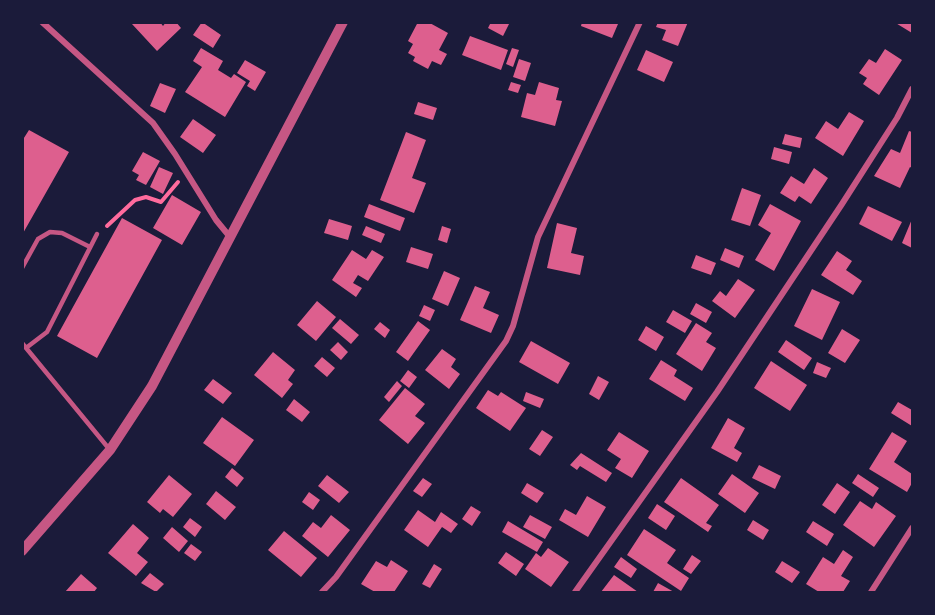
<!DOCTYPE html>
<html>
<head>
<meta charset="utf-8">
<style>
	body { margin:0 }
	#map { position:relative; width:935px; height:615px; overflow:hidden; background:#1b1b3a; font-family:Helvetica,sans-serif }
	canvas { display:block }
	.frame { position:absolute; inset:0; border:24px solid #1b1b3a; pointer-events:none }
</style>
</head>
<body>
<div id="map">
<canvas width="935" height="615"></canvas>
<div class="frame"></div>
</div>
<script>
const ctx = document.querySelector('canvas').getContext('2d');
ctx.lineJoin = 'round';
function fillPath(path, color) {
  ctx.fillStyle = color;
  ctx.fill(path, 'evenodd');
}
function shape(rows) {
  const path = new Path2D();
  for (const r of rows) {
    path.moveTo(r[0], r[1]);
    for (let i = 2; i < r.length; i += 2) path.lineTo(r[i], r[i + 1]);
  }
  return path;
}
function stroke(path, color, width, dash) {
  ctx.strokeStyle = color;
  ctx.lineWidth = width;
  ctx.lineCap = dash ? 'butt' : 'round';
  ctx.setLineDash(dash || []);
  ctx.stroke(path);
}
fillPath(shape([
	[134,22,160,22,163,26,166,22,176,22,181,28,157,51,132,24],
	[202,22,221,35,213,48,193,35],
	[418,22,428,22,448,33,439,50,447,54,441,65,432,61,428,69,413,61,415,57,408,53,413,44,408,41],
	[491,22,510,22,503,36,488,28],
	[582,22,615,22,618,24,612,38,581,26],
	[658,22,688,22,678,46,662,40,666,30,656,27],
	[894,22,912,22,912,33],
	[470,36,508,50,501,70,462,55],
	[201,48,223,61,218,70,231,78,234,74,246,82,225,117,185,92,202,67,193,61],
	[512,48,519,50,513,67,506,64],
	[885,49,902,60,879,95,863,84,867,78,859,73,869,59,876,63],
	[646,50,673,62,664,82,637,70],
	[519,59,531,63,525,81,513,77],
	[245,60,266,72,255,91,247,86,250,81,237,73],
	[511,82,521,85,518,93,508,90],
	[539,82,559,88,556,100,562,101,555,126,521,117,527,93,535,95],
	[160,83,176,89,165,113,150,106],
	[418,102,437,108,433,120,414,114],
	[849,112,864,121,843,156,815,138,826,121,838,129],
	[193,119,216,135,203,153,180,137],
	[29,130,69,152,22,235,22,141],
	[909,131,912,132,912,168,910,167,900,188,874,176,891,149,900,153],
	[406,132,426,140,412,178,426,183,414,213,380,200],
	[785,134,802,138,800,148,782,144],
	[774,147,792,152,789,164,771,159],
	[143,152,160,161,146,185,136,180,139,175,132,171],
	[159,167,173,173,163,194,150,187],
	[814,168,828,178,811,204,799,196,795,202,780,193,791,176,804,184],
	[742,188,761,195,750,226,731,220],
	[172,195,201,212,182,245,153,228],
	[369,204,405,218,400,231,364,217],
	[770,204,801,221,774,271,755,260,771,233,758,225],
	[868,206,902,222,892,241,859,224],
	[122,218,162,240,97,358,57,336],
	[329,219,352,226,348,240,324,233],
	[912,219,912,248,902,243],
	[557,223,577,228,571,253,584,256,580,275,547,268],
	[366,226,385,234,381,243,362,235],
	[442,226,451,229,447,243,438,240],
	[411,247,433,254,428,269,406,262],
	[725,248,744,256,739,268,720,260],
	[352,250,366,259,372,250,384,257,368,281,358,275,353,283,362,288,356,297,332,280],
	[837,251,852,261,846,270,862,281,853,295,821,275],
	[696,255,716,263,711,275,691,268],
	[444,271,460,278,448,306,432,299],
	[738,279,755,290,735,318,712,301,720,291,726,296],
	[475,286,490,292,483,308,499,315,491,333,460,320],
	[812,289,840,302,822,340,794,326],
	[317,301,336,317,316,341,297,325],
	[696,303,712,312,706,323,690,314],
	[424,305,435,310,430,321,419,316],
	[673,310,692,321,685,333,666,322],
	[340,319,359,335,351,344,332,328],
	[418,321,430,330,408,361,396,352],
	[380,322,390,330,385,338,374,329],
	[696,323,712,333,706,342,716,348,702,371,676,354],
	[646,326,664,337,656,351,638,340],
	[842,329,860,340,845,363,828,353],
	[786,340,812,358,804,370,778,352],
	[531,341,570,363,558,384,519,362],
	[338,342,348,352,341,360,330,350],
	[442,349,456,359,451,367,460,374,449,389,425,370],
	[273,352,295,370,288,380,293,384,282,398,254,375],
	[322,357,335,368,327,377,314,366],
	[661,360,677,370,674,376,693,388,685,401,649,379],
	[771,361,807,385,790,411,754,388],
	[817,362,831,368,826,378,813,373],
	[408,370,417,377,409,388,400,381],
	[598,376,609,382,599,400,589,394],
	[213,379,232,393,223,404,204,390],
	[397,381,402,386,389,402,384,397],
	[405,388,425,404,415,416,425,423,408,444,379,420],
	[488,390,498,396,501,392,526,408,510,431,476,408],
	[526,392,544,399,540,408,523,401],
	[294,399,310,412,302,422,286,410],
	[898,402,912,410,912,426,891,413],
	[222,417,254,440,235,466,203,443],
	[728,418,745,428,734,448,742,453,737,462,711,448],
	[542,430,553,437,540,456,529,449],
	[619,432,649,451,632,478,615,468,621,459,607,450],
	[892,432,907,441,894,462,912,474,912,483,907,492,869,469],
	[581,453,612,473,606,482,580,466,577,470,570,465],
	[759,465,781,476,775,489,752,478],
	[232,468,244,478,237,487,225,477],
	[732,474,759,493,745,513,718,494],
	[858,474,879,488,873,497,852,483],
	[169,475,192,494,173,517,163,509,160,513,147,502],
	[327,475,349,492,339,503,318,486],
	[423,478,432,484,422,497,413,491],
	[681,478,719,505,706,523,712,526,708,532,664,502],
	[527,483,544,493,537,503,521,493],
	[837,483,850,492,835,514,822,505],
	[216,491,236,507,225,520,206,504],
	[309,492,320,500,313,510,302,502],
	[587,496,606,507,588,537,559,520,565,509,576,515],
	[860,501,872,509,876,502,896,516,874,547,843,525],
	[657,504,675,516,666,530,648,518],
	[471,506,481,512,472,526,462,519],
	[418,510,435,522,441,512,458,524,451,533,442,527,428,547,404,530],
	[331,515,350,530,328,557,302,536,313,522,321,528],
	[530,515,552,527,545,539,523,527],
	[190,518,202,527,195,537,183,527],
	[753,520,769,530,763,540,747,530],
	[508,521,543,542,537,552,502,532],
	[813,521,834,534,827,546,806,532],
	[133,524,149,538,137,553,148,562,136,576,108,553],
	[172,527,188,541,179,552,163,538],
	[644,529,676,550,667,563,689,578,681,591,627,555],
	[284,531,317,558,301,577,268,550],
	[191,544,202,552,195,561,184,553],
	[548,548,569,562,551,587,525,569,536,553,541,557],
	[843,550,853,557,841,576,850,581,843,592,819,592,806,584,823,557,834,564],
	[506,552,524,564,516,576,498,563],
	[692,555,701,561,691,574,683,569],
	[621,557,637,569,631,578,614,567],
	[391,560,408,571,394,592,375,592,361,584,376,561,387,567],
	[782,561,800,572,792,583,775,572],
	[434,564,442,569,430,588,422,584],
	[150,573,164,584,156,592,141,583],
	[81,574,97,588,94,592,65,592],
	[614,575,638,592,601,592],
	[658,583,674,592,653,592]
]), '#dd5f8e');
stroke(shape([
	[107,226,135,200,146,197,161,202,178,182]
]), '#ff6b9d', 4);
stroke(shape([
	[22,268,38,239,50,232,62,233,90,247],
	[22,343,110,450],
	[26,348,47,332,97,234]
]), '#c65784', 4.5);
stroke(shape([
	[42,22,153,123,175,154,216,220,230,237],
	[322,592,336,577,506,341,513,326,538,237,640,22],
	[575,592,717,392,842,204,897,118,912,89],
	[871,592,912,528]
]), '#c65784', 6);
stroke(shape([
	[22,551,110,450,152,386,343,22]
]), '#c65784', 10);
</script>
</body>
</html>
